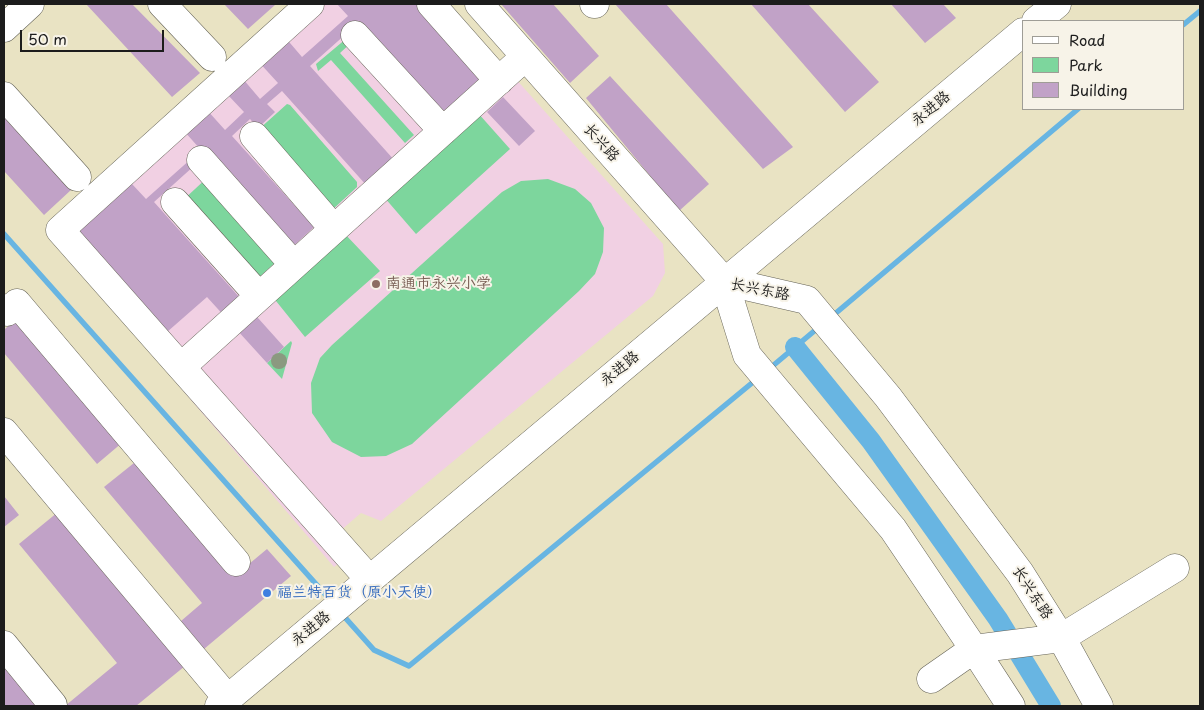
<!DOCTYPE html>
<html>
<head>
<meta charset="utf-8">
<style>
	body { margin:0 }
	#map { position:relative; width:1204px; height:710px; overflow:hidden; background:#e9e3c3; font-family:"Playpen Sans",sans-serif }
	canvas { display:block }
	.frame { position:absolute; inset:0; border:5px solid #1c1c1c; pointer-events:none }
	.legend { position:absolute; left:1022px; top:20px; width:162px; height:90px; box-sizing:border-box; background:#f7f3e8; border:1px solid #9f9d96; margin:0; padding:6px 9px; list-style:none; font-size:15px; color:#1c1c1c }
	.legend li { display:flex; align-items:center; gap:10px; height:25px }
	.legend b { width:25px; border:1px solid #9f9d96 }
	.scale { position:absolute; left:20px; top:30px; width:144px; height:22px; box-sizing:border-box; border:2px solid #1c1c1c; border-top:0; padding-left:6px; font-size:15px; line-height:18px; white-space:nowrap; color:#1c1c1c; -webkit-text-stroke:4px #f7f3e8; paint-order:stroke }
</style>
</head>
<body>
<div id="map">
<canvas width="1204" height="710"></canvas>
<div class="frame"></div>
<ul class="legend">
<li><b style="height:6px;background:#fff"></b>Road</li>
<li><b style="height:14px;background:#7dd69d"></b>Park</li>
<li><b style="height:14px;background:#c1a2c7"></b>Building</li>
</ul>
<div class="scale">50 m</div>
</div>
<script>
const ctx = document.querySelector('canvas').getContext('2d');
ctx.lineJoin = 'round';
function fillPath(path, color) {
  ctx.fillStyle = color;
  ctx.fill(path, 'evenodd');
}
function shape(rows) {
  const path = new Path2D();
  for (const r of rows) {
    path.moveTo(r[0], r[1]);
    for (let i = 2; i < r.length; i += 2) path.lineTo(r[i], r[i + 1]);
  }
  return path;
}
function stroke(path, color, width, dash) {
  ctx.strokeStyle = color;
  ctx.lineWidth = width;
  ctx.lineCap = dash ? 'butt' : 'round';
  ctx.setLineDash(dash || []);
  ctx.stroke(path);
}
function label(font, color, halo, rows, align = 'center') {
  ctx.font = font + ' "Playpen Sans","LXGW WenKai TC",sans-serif';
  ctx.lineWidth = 4;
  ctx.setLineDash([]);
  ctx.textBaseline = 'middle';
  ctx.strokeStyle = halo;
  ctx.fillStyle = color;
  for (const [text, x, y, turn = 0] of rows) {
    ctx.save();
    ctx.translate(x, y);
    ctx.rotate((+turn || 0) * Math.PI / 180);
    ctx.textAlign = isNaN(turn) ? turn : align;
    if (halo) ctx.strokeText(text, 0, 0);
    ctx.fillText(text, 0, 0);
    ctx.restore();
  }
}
fillPath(shape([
	[300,4,449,4,663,244,665,273,653,296,381,521,361,513,340,531,351,553,334,567,48,233]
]), '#f1d0e3');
fillPath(shape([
	[347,38,353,41,340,53,414,135,405,143,331,60,318,71,316,64],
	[287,104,290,105,357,182,357,187,331,211,258,130],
	[478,113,510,149,416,234,384,197],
	[209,176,279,259,253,283,181,202],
	[548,179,575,189,591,203,604,228,603,252,595,274,579,291,412,444,386,456,361,457,332,442,312,413,311,383,320,358,332,345,502,192,521,181],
	[344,233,380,271,305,337,272,296],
	[291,341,292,343,282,379,267,363]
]), '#7dd69d');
stroke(shape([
	[1183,25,1200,11],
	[4,234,332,602],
	[830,318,1078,109],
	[769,369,819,327],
	[341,613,374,650,409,666,758,378]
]), '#68b5e2', 5.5);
stroke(shape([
	[795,347,871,441,998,619,1051,706]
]), '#68b5e2', 20);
fillPath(shape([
	[86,4,132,4,200,73,172,97],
	[224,4,274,4,275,5,248,29],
	[337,4,425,4,495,82,446,125,356,25,310,66,395,161,367,186,282,91,267,104,275,112,258,128,250,119,232,136,314,227,289,250,205,156,154,202,284,347,267,363,207,297,167,332,77,233,132,184,146,199,201,150,184,131,207,110,225,130,244,112,227,94,243,79,260,99,278,83,257,60,284,36,302,57,348,16],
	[501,4,553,4,599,56,570,83],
	[615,4,666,4,793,147,763,169],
	[751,4,808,4,879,82,845,112],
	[891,4,943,4,956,18,925,43],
	[610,76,709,184,679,211,586,98],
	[503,97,535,131,519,146,487,112],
	[4,117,71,190,44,215,4,171],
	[17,317,123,442,97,464,4,353,4,330],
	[139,459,237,574,267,549,291,576,204,649,181,621,202,603,104,487],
	[4,496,19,515,4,527],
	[58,512,185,666,136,706,65,706,117,663,19,544],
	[4,654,47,706,4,706]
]), '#c1a2c7');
const minor = shape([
	[162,4,212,57],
	[431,4,499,81],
	[479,4,724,281,747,355,893,529,974,649,1011,706],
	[594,4,595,4],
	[1036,21,1057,4],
	[4,28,30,4],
	[355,35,443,131],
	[4,96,77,177],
	[254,136,334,229],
	[201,160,294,265],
	[175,202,259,296],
	[724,281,807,300,888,397,1020,573,1066,646,1099,706],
	[4,308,7,312,17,303,236,562],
	[181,367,60,230,310,4],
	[4,432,228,699],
	[370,580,181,367,525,57],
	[4,645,53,705],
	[931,679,974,649,1061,638,1175,568],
	[219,706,1023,32]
]);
stroke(minor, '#646256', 29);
stroke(minor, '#fff', 28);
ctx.fillStyle = '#8b9980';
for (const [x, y] of [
	[279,361]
]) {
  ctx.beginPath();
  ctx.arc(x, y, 8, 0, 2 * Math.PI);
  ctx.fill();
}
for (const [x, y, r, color] of [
	[376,284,5,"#8d6e63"],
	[267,593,5,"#3f7fe0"]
]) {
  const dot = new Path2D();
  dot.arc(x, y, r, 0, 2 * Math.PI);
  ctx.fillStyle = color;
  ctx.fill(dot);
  stroke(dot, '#f7f3e8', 2);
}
label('15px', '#1c1c1c', '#f7f3e8', [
	["永进路",931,109,-40],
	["长兴路",601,143,48],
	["长兴东路",760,290,11],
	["永进路",620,369,-40],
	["长兴东路",1032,593,57],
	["永进路",311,629,-40]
]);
label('15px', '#785e54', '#f7f3e8', [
	["南通市永兴小学",386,284]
], 'left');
label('15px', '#366cbe', '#f7f3e8', [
	["福兰特百货（原小天使）",277,593]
], 'left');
</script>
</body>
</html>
